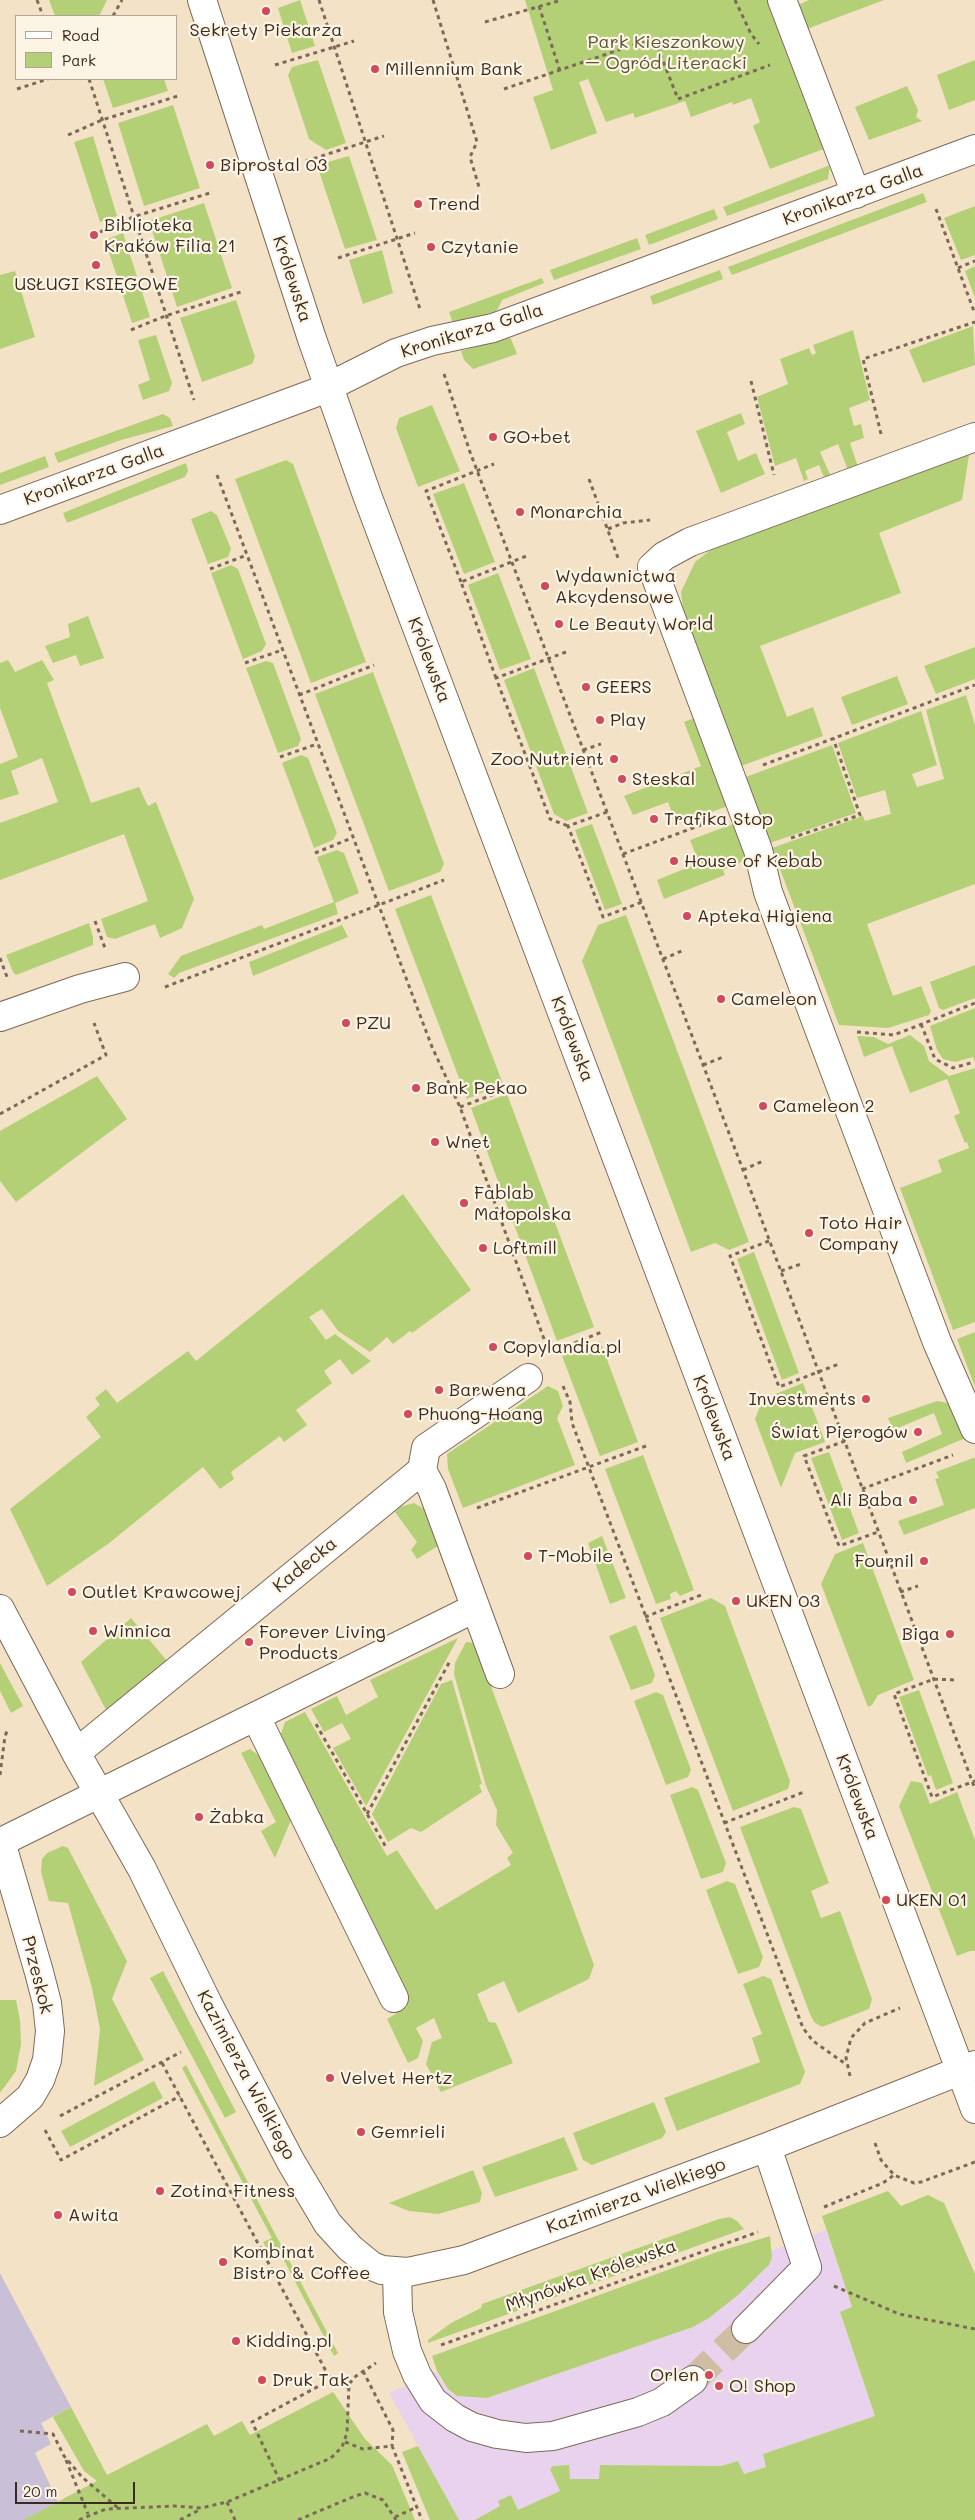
<!DOCTYPE html>
<html>
<head>
<meta charset="utf-8">
<style>
	body { margin:0 }
	#map { position:relative; width:975px; height:2520px; overflow:hidden; background:#f4e2c6; font-family:Mali,sans-serif }
	canvas { display:block }
	.legend { position:absolute; left:15px; top:15px; width:162px; height:65px; box-sizing:border-box; background:#fcf5e5; border:1px solid #afa495; margin:0; padding:6px 9px; list-style:none; font-size:15px; color:#3b2a1e }
	.legend li { display:flex; align-items:center; gap:10px; height:25px }
	.legend b { width:25px; border:1px solid #afa495 }
	.scale { position:absolute; left:15px; top:2482px; width:120px; height:22px; box-sizing:border-box; border:2px solid #3b2a1e; border-top:0; padding-left:6px; font-size:15px; line-height:18px; white-space:nowrap; color:#3b2a1e; -webkit-text-stroke:4px #fcf5e5; paint-order:stroke }
</style>
</head>
<body>
<div id="map">
<canvas width="975" height="2520"></canvas>
<ul class="legend">
<li><b style="height:6px;background:#fff"></b>Road</li>
<li><b style="height:14px;background:#b4d076"></b>Park</li>
</ul>
<div class="scale">20 m</div>
</div>
<script>
const ctx = document.querySelector('canvas').getContext('2d');
ctx.lineJoin = 'round';
function fillPath(path, color) {
  ctx.fillStyle = color;
  ctx.fill(path, 'evenodd');
}
function shape(rows) {
  const path = new Path2D();
  for (const r of rows) {
    path.moveTo(r[0], r[1]);
    for (let i = 2; i < r.length; i += 2) path.lineTo(r[i], r[i + 1]);
  }
  return path;
}
function stroke(path, color, width, dash) {
  ctx.strokeStyle = color;
  ctx.lineWidth = width;
  ctx.lineCap = dash ? 'butt' : 'round';
  ctx.setLineDash(dash || []);
  ctx.stroke(path);
}
function label(font, color, halo, rows, align = 'center') {
  ctx.font = font + ' Mali,sans-serif';
  ctx.lineWidth = 4.5;
  ctx.setLineDash([]);
  ctx.textBaseline = 'middle';
  ctx.strokeStyle = halo;
  ctx.fillStyle = color;
  for (const [text, x, y, turn = 0] of rows) {
    ctx.save();
    ctx.translate(x, y);
    ctx.rotate((+turn || 0) * Math.PI / 180);
    ctx.textAlign = isNaN(turn) ? turn : align;
    if (halo) ctx.strokeText(text, 0, 0);
    ctx.fillText(text, 0, 0);
    ctx.restore();
  }
}
fillPath(shape([
	[826,2230,852,2308,840,2313,875,2416,764,2454,766,2467,743,2474,737,2461,721,2466,601,2465,599,2479,569,2479,569,2465,550,2469,561,2491,518,2510,511,2495,500,2506,475,2520,459,2520,389,2393,437,2371,440,2379,452,2394,487,2398,693,2327,709,2318,738,2295,769,2265,771,2251]
]), '#e9d2ed');
fillPath(shape([
	[0,2273,71,2407,41,2423,51,2444,35,2453,58,2502,23,2520,0,2520]
]), '#c9bfd7');
fillPath(shape([
	[49,0,107,0,99,16,55,16],
	[300,0,315,46,292,53,278,8],
	[525,0,771,0,829,147,770,169,753,126,760,122,751,98,733,105,732,102,691,117,685,101,635,118,633,113,606,122,588,79,579,82,597,133,551,150,533,97,553,90],
	[809,0,884,0,804,30,796,6],
	[318,60,346,143,326,150,309,139,288,75,292,67],
	[975,60,975,100,949,110,937,75],
	[103,79,164,79,168,91,113,108],
	[907,86,918,110,916,117,922,121,869,140,855,107],
	[173,105,200,188,144,206,118,123],
	[93,136,117,216,100,222,74,142],
	[349,156,377,240,345,249,319,171,324,163],
	[830,165,828,179,727,216,723,207],
	[923,193,927,202,732,275,728,267],
	[204,203,232,288,177,307,149,221],
	[975,206,975,255,961,260,944,218],
	[714,209,718,219,649,245,645,235],
	[123,233,150,317,132,323,105,240],
	[637,238,641,249,554,280,550,270],
	[382,250,393,293,363,304,349,260],
	[975,266,975,298,965,271],
	[720,270,723,279,653,305,650,296],
	[15,271,35,337,0,349,0,275],
	[542,278,544,283,502,300,498,309,493,313,453,323,449,312],
	[236,300,255,357,252,364,202,382,180,318],
	[973,326,975,365,923,383,909,350],
	[853,330,870,400,849,408,854,426,861,424,864,438,850,443,859,470,849,473,838,444,820,452,832,479,826,482,819,465,805,471,808,479,804,481,796,458,775,466,757,397,788,384,780,359,809,348,812,355,816,353,813,345],
	[156,335,172,383,169,391,143,400,138,385,150,380,138,340],
	[509,338,511,339,517,354,473,369,464,360,461,351],
	[432,405,460,471,418,487,396,428,399,418],
	[741,413,745,424,727,432,738,461,756,453,765,474,721,493,696,431],
	[163,414,170,418,173,426,121,440,58,463,54,453],
	[969,455,962,500,879,533,901,593,760,646,787,717,813,707,823,736,741,766,683,609,681,592,695,562,712,549],
	[45,456,49,467,0,485,0,473],
	[286,460,293,464,366,662,311,683,235,479],
	[186,463,188,471,185,477,67,523,63,513],
	[464,483,495,562,464,574,433,494],
	[211,511,217,515,231,549,228,557,208,564,191,519],
	[231,565,238,569,266,644,262,651,243,659,211,573],
	[498,573,531,659,500,670,468,585],
	[88,616,104,658,80,666,76,655,53,663,45,646,70,637,68,624],
	[975,647,975,679,936,694,924,666],
	[8,660,15,672,42,660,54,680,47,683,91,803,139,787,148,806,156,802,194,899,182,928,160,938,155,924,115,939,107,937,101,919,148,901,124,834,0,880,0,823,58,802,42,758,11,771,19,794,0,800,0,764,18,757,0,708,0,663],
	[266,661,273,663,301,739,298,746,278,753,246,668],
	[534,668,588,813,566,821,554,814,504,680],
	[373,672,444,864,440,872,389,891,315,694],
	[897,676,908,704,852,725,841,697],
	[966,695,975,725,975,884,867,924,893,996,921,986,931,1011,929,1015,888,1028,839,1025,772,848,863,816,865,821,891,814,885,790,857,798,838,743,921,711,937,765,912,774,917,787,944,779,926,710],
	[697,717,731,805,676,824,668,802,633,815,624,796,701,766,684,722],
	[832,745,856,813,770,843,746,777],
	[301,755,308,758,337,833,333,840,314,848,282,763],
	[592,824,622,904,605,910,575,830],
	[733,824,744,853,744,861,723,870,725,875,664,899,657,880,699,863,690,840],
	[337,850,344,853,359,893,335,903,338,914,179,973,174,978,168,974,181,956,262,925,264,929,334,902,317,857],
	[431,895,503,1084,467,1099,395,909],
	[626,915,749,1242,729,1250,715,1243,691,1252,582,961,598,925],
	[89,923,93,937,93,945,16,975,13,972,6,955],
	[342,925,348,937,253,976,249,962],
	[975,965,975,998,943,1010,939,1008,930,982],
	[975,1008,975,1062,973,1057,955,1062,943,1059,937,1050,930,1026],
	[910,1035,924,1046,929,1061,949,1076,975,1068,975,1322,953,1330,900,1188,942,1172,938,1160,969,1148,967,1142,965,1143,954,1116,960,1113,947,1079,910,1093,892,1046,864,1057,857,1036,874,1037,888,1044],
	[97,1076,127,1119,16,1202,0,1181,0,1131],
	[507,1094,594,1327,557,1341,471,1108],
	[403,1194,471,1290,412,1333,410,1331,393,1344,387,1337,370,1352,338,1331,322,1309,309,1317,326,1340,335,1334,371,1361,352,1375,340,1359,324,1371,332,1383,296,1410,307,1425,284,1442,280,1436,231,1472,234,1479,220,1489,203,1467,108,1544,47,1586,10,1509,101,1437,86,1417,100,1405,95,1398,106,1389,117,1403,188,1351,196,1361],
	[754,1252,799,1373,782,1380,737,1259],
	[975,1332,975,1387,957,1339],
	[600,1341,638,1442,600,1456,562,1356],
	[803,1383,825,1442,795,1453,781,1488,755,1419,763,1399],
	[548,1386,558,1391,563,1406,557,1418,575,1465,463,1508,448,1469,447,1454],
	[937,1401,948,1403,956,1414,968,1437,906,1463,902,1452,942,1434,934,1413,893,1430,888,1418],
	[829,1452,859,1533,842,1540,811,1458],
	[643,1455,694,1590,680,1596,676,1591,670,1594,671,1599,656,1604,605,1469],
	[973,1458,975,1458,975,1508,904,1535,898,1521,944,1505,935,1479,939,1478,936,1472],
	[414,1503,424,1509,438,1546,417,1559,411,1550,417,1542,395,1512,400,1507],
	[602,1536,626,1598,610,1604,588,1543],
	[863,1543,914,1680,878,1695,872,1705,868,1707,821,1584,835,1554],
	[711,1598,725,1606,790,1781,788,1789,733,1811,660,1618],
	[131,1618,168,1662,109,1712,105,1708,81,1662],
	[636,1625,655,1675,652,1683,631,1690,609,1636],
	[458,1638,366,1806,333,1748,351,1739,342,1723,324,1732,311,1709,337,1696,346,1715,378,1697,370,1680],
	[466,1642,475,1643,594,1965,589,1979,518,2013,504,1981,477,1994,489,2022,496,2023,513,2063,441,2092,426,2064,432,2042,442,2038,434,2018,416,2028,423,2041,418,2058,408,2063,387,2019,407,2007,404,1992,280,1737,285,1722,305,1712,387,1856,397,1850,436,1910,511,1865,507,1858,513,1853,496,1825,497,1810,486,1786,454,1674,455,1663],
	[0,1663,23,1706,11,1713,0,1691],
	[452,1680,482,1784,479,1785,482,1792,421,1832,411,1828,388,1842,372,1814,441,1684],
	[919,1690,953,1783,936,1790,931,1775,928,1776,899,1697],
	[656,1692,663,1695,691,1770,688,1777,666,1785,634,1701],
	[250,1749,261,1757,291,1820,275,1858,261,1831,276,1822,241,1753],
	[911,1781,922,1783,930,1804,957,1792,975,1840,975,1951,970,1951,957,1956,899,1806],
	[692,1787,698,1790,726,1863,723,1872,701,1879,670,1795],
	[794,1807,801,1809,829,1883,811,1891,821,1918,840,1911,872,1999,869,2009,822,2027,814,2022,810,2014,740,1827],
	[63,1846,68,1848,127,1961,112,1999,144,2060,94,2086,100,2029,92,1988,68,1903,49,1901,41,1872,42,1859,47,1853],
	[727,1881,735,1884,763,1957,759,1967,738,1974,706,1890],
	[163,1971,236,2112,225,2118,150,1978],
	[763,1976,771,1979,805,2072,800,2084,677,2131,664,2098,760,2062,752,2038,762,2034,743,1984],
	[0,2000,16,2000,20,2020,21,2044,16,2071,0,2093],
	[186,2065,338,2353,334,2356,277,2247,268,2251,263,2242,272,2238,182,2068],
	[154,2081,163,2098,70,2147,61,2131],
	[654,2102,666,2132,662,2138,592,2165,583,2160,573,2133],
	[564,2137,578,2170,495,2197,482,2167],
	[473,2170,482,2193,480,2202,438,2214,409,2211,389,2203],
	[888,2191,901,2206,928,2195,944,2203,975,2274,975,2520,475,2520,500,2506,498,2501,511,2495,518,2510,560,2491,550,2469,553,2466,569,2465,570,2479,599,2479,600,2465,721,2466,738,2461,744,2474,766,2467,763,2454,875,2416,840,2312,852,2307,822,2216],
	[730,2217,737,2221,744,2229,428,2343,428,2340,451,2323,481,2308,482,2304,719,2219],
	[770,2236,772,2258,769,2265,738,2295,709,2318,693,2327,487,2398,457,2396,448,2389,437,2371,432,2356,717,2252],
	[333,2392,365,2439,392,2465,415,2520,23,2520,97,2481,84,2471,53,2417,71,2407,107,2475,207,2424,214,2436,242,2421,250,2435],
	[418,2446,459,2520,430,2520,402,2452]
]), '#b4d076');
stroke(shape([
	[693,2380,746,2329]
]), '#cfbda4', 28, [28, 14]);
const minor = shape([
	[202,0,312,339,367,495,975,2109],
	[782,0,856,194],
	[975,437,690,542,664,556,652,567,758,850,768,892,819,1029,937,1342,975,1429],
	[0,510,320,391,396,353,432,341,493,328,975,149],
	[0,1017,80,989,125,977],
	[422,1470,432,1489,500,1674],
	[0,1609,76,1753,142,1869,208,2004,291,2162,328,2224,350,2248,372,2266,382,2270,408,2272,464,2260,767,2147,975,2065],
	[256,1717,394,1998],
	[76,1753,422,1470,426,1448,528,1378],
	[0,2123,30,2097,40,2080,47,2060,50,2031,47,2003,39,1972,1,1842,475,1608],
	[397,2272,398,2312,407,2351,417,2375,433,2401,455,2418,472,2427,497,2434,526,2438,553,2436,638,2412,662,2402,693,2380],
	[746,2329,807,2267,767,2147]
]);
stroke(minor, '#7c6a59', 30);
stroke(shape([
	[37,0,43,16],
	[319,0,420,309],
	[433,0,477,142,470,157,479,187],
	[735,0,751,34,759,44],
	[539,6,560,71],
	[113,16,122,0],
	[485,22,562,0],
	[275,65,354,41],
	[89,79,194,400],
	[17,89,48,79],
	[504,89,654,38,678,99,770,65],
	[68,135,102,120,181,95],
	[306,161,384,136],
	[936,209,975,314],
	[100,232,133,217,213,192],
	[338,258,415,233],
	[958,268,975,261],
	[131,330,165,316,244,291],
	[444,374,470,452,743,1170,975,1789],
	[751,381,774,475],
	[881,434,863,359,975,322],
	[217,475,432,1047,460,1107,548,1350],
	[589,479,618,558],
	[608,529,623,523,650,520],
	[210,569,247,555],
	[461,582,426,491,494,464],
	[566,652,496,678,550,819,568,826],
	[245,663,282,650],
	[496,678,461,582,529,555],
	[299,695,374,665],
	[583,750,601,744],
	[280,757,317,744],
	[763,765,975,685],
	[607,812,568,826,603,917,642,902],
	[791,838,860,815,833,738],
	[315,853,352,838],
	[623,854,709,822],
	[95,921,105,948],
	[0,958,7,977],
	[663,959,684,950],
	[165,987,444,880],
	[921,1024,935,1059,953,1068,974,1062],
	[857,1032,894,1035,975,1003],
	[703,1065,723,1057],
	[460,1107,511,1088],
	[0,1114,106,1055,94,1023],
	[743,1170,763,1161],
	[769,1241,730,1256,779,1387,839,1364],
	[781,1271,801,1264],
	[552,1352,602,1332],
	[563,1386,570,1402,572,1423,803,2028,813,2041,847,2065],
	[845,1441,804,1456,839,1546,878,1532],
	[862,1489,953,1455],
	[477,1508,646,1446],
	[900,1592,918,1586],
	[645,1617,701,1595],
	[954,1680,934,1679,894,1694,932,1797,975,1781],
	[316,1724,387,1849],
	[0,1775,5,1736,8,1729],
	[367,1814,450,1661],
	[724,1823,804,1792],
	[162,2063,328,2375,348,2388],
	[850,2076,846,2058,851,2038,865,2023,900,2008],
	[60,2116,181,2052],
	[45,2130,61,2160,180,2096],
	[875,2143,881,2160,894,2175,914,2183,921,2182,975,2162],
	[824,2207,883,2183,894,2175],
	[834,2286,899,2314,975,2329],
	[441,2345,758,2232],
	[363,2371,393,2430,392,2446],
	[20,2431,53,2434,64,2456,82,2477,118,2508],
	[345,2442,363,2449,392,2446,422,2520],
	[66,2460,88,2514],
	[280,2481,252,2422,332,2379],
	[227,2502,235,2520],
	[395,2517,417,2507],
	[79,2520,106,2509,175,2506,201,2508,227,2502,331,2458,342,2447,347,2433,349,2384,356,2376,376,2363],
	[180,2520,201,2509],
	[298,2520,355,2496,365,2493,383,2500,396,2520]
]), '#7c6a59', 3, [4, 4]);
stroke(minor, '#fff', 28);
for (const [x, y, r, color] of [
	[266,11,5,"#d1495b"],
	[375,69,5,"#d1495b"],
	[210,165,5,"#d1495b"],
	[418,204,5,"#d1495b"],
	[94,235,5,"#d1495b"],
	[431,247,5,"#d1495b"],
	[96,265,5,"#d1495b"],
	[493,437,5,"#d1495b"],
	[520,512,5,"#d1495b"],
	[545,586,5,"#d1495b"],
	[559,624,5,"#d1495b"],
	[586,687,5,"#d1495b"],
	[600,720,5,"#d1495b"],
	[614,759,5,"#d1495b"],
	[622,779,5,"#d1495b"],
	[654,819,5,"#d1495b"],
	[674,861,5,"#d1495b"],
	[687,916,5,"#d1495b"],
	[721,999,5,"#d1495b"],
	[346,1023,5,"#d1495b"],
	[416,1088,5,"#d1495b"],
	[763,1106,5,"#d1495b"],
	[435,1142,5,"#d1495b"],
	[464,1203,5,"#d1495b"],
	[809,1233,5,"#d1495b"],
	[483,1248,5,"#d1495b"],
	[493,1347,5,"#d1495b"],
	[439,1390,5,"#d1495b"],
	[866,1399,5,"#d1495b"],
	[408,1414,5,"#d1495b"],
	[918,1432,5,"#d1495b"],
	[913,1500,5,"#d1495b"],
	[528,1556,5,"#d1495b"],
	[924,1561,5,"#d1495b"],
	[72,1592,5,"#d1495b"],
	[736,1601,5,"#d1495b"],
	[93,1631,5,"#d1495b"],
	[950,1634,5,"#d1495b"],
	[249,1642,5,"#d1495b"],
	[199,1817,5,"#d1495b"],
	[886,1900,5,"#d1495b"],
	[330,2078,5,"#d1495b"],
	[361,2132,5,"#d1495b"],
	[160,2191,5,"#d1495b"],
	[58,2215,5,"#d1495b"],
	[223,2262,5,"#d1495b"],
	[236,2341,5,"#d1495b"],
	[709,2375,5,"#d1495b"],
	[262,2380,5,"#d1495b"],
	[719,2386,5,"#d1495b"]
]) {
  const dot = new Path2D();
  dot.arc(x, y, r, 0, 2 * Math.PI);
  ctx.fillStyle = color;
  ctx.fill(dot);
  stroke(dot, '#fcf5e5', 2);
}
label('18px', '#3b2a1e', '#fcf5e5', [
	["Sekrety Piekarza",266,30,"center"],
	["Millennium Bank",385,69],
	["Biprostal 03",220,165],
	["Trend",428,204],
	["Biblioteka",104,225],
	["Kraków Filia 21",104,246],
	["Czytanie",441,247],
	["USŁUGI KSIĘGOWE",96,284,"center"],
	["GO+bet",503,437],
	["Monarchia",530,512],
	["Wydawnictwa",555,576],
	["Akcydensowe",555,597],
	["Le Beauty World",569,624],
	["GEERS",596,687],
	["Play",610,720],
	["Zoo Nutrient",604,759,"right"],
	["Steskal",632,779],
	["Trafika Stop",664,819],
	["House of Kebab",684,861],
	["Apteka Higiena",697,916],
	["Cameleon",731,999],
	["PZU",356,1023],
	["Bank Pekao",426,1088],
	["Cameleon 2",773,1106],
	["Wnet",445,1142],
	["Fablab",474,1193],
	["Małopolska",474,1214],
	["Toto Hair",819,1223],
	["Company",819,1244],
	["Loftmill",493,1248],
	["Copylandia.pl",503,1347],
	["Barwena",449,1390],
	["Investments",856,1399,"right"],
	["Phuong-Hoang",418,1414],
	["Świat Pierogów",908,1432,"right"],
	["Ali Baba",903,1500,"right"],
	["T-Mobile",538,1556],
	["Fournil",914,1561,"right"],
	["Outlet Krawcowej",82,1592],
	["UKEN 03",746,1601],
	["Winnica",103,1631],
	["Forever Living",259,1632],
	["Products",259,1653],
	["Biga",940,1634,"right"],
	["Żabka",209,1817],
	["UKEN 01",896,1900],
	["Velvet Hertz",340,2078],
	["Gemrieli",371,2132],
	["Zotina Fitness",170,2191],
	["Awita",68,2215],
	["Kombinat",233,2252],
	["Bistro & Coffee",233,2273],
	["Kidding.pl",246,2341],
	["Orlen",699,2375,"right"],
	["Druk Tak",272,2380],
	["O! Shop",729,2386]
], 'left');
label('18px', '#595434', '#fcf5e5', [
	["Park Kieszonkowy",666,42],
	["– Ogród Literacki",666,63]
]);
label('18px', '#3b2a1e', '#fcf5e5', [
	["Kronikarza Galla",853,195,-20],
	["Królewska",292,279,72],
	["Kronikarza Galla",472,331,-17],
	["Kronikarza Galla",94,475,-20],
	["Królewska",429,660,69],
	["Królewska",572,1039,69],
	["Królewska",714,1418,69],
	["Kadecka",305,1565,-39],
	["Królewska",857,1797,69],
	["Przeskok",37,1975,76],
	["Kazimierza Wielkiego",246,2075,62],
	["Kazimierza Wielkiego",636,2196,-20],
	["Młynówka Królewska",591,2276,-20]
]);
</script>
</body>
</html>
